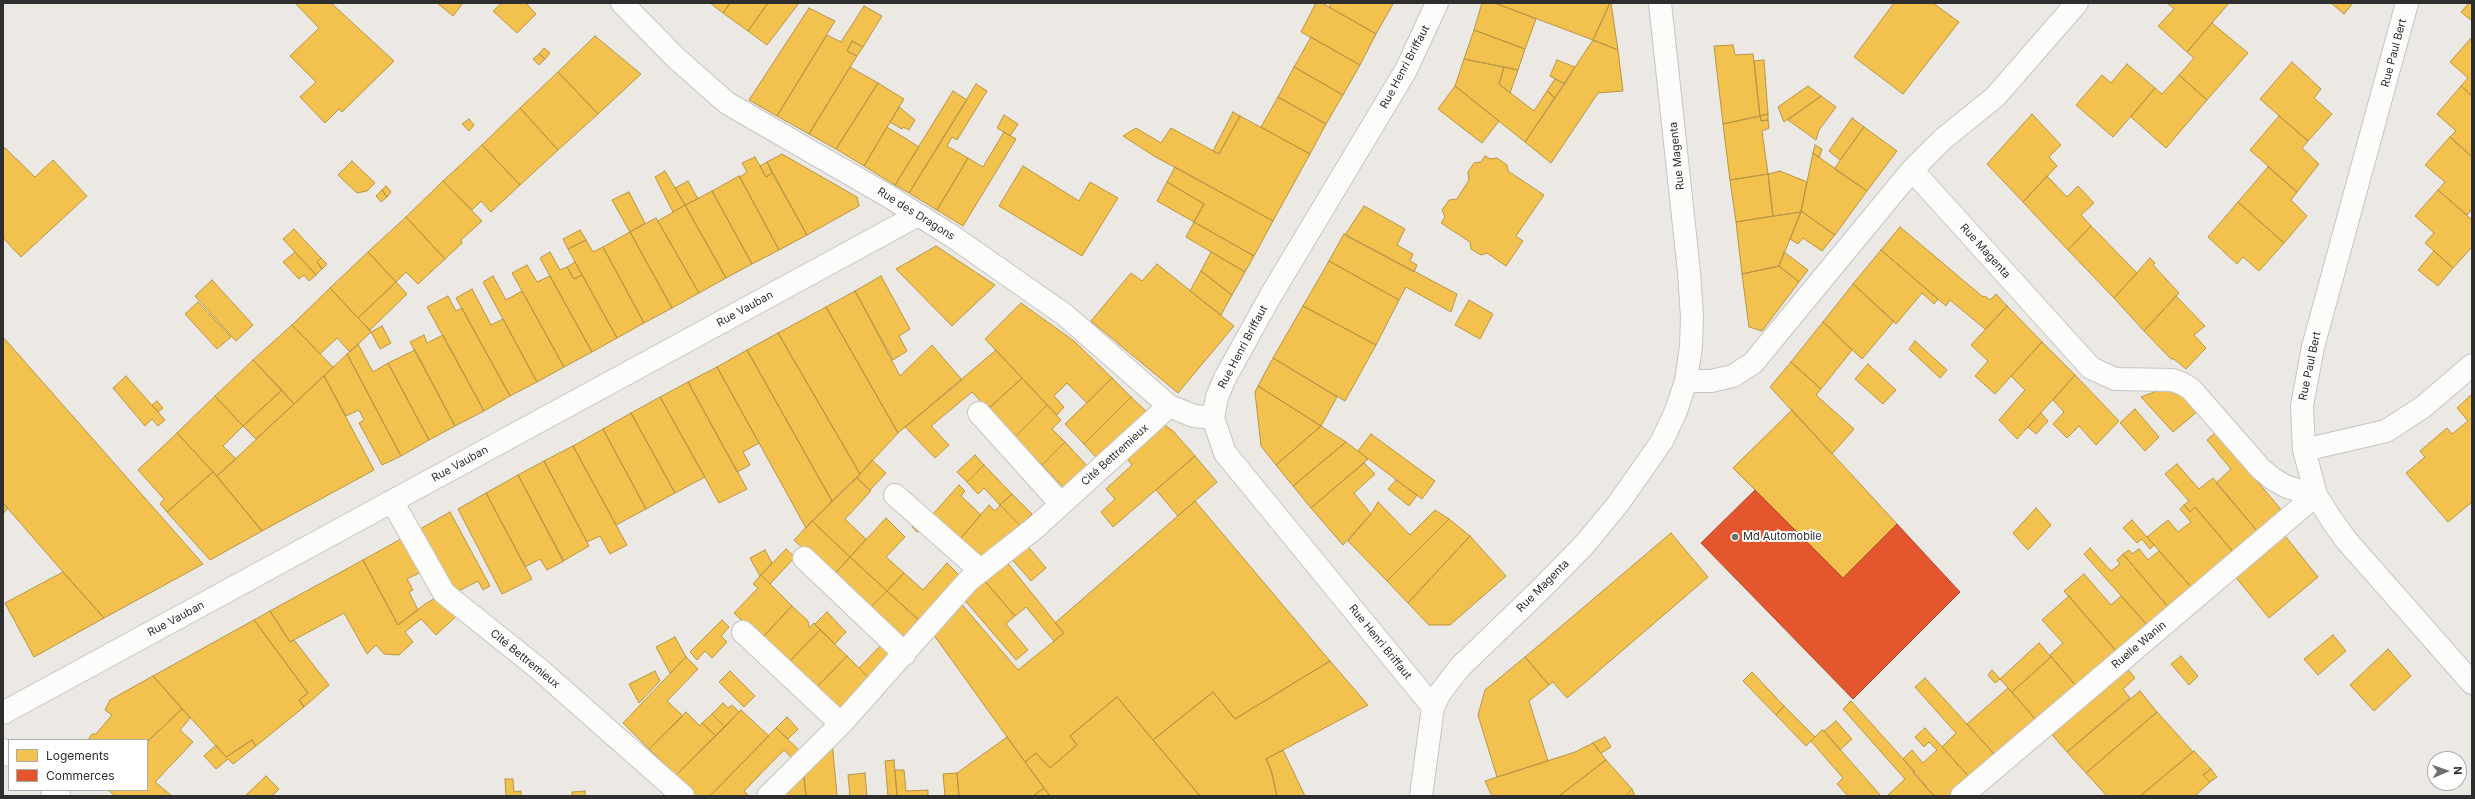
<!DOCTYPE html>
<html>
<head>
<meta charset="utf-8">
<style>
	body { margin:0 }
	#map { position:relative; width:2475px; height:799px; overflow:hidden; background:#ece8e4; font-family:Inter,sans-serif }
	canvas { display:block }
	.frame { position:absolute; inset:0; border:4px solid #2e2e2e; pointer-events:none }
	.legend { position:absolute; left:8px; top:739px; width:140px; height:52px; box-sizing:border-box; background:#fff; border:1px solid #ababab; margin:0; padding:5px 7px; list-style:none; font-size:12px; color:#2e2e2e }
	.legend li { display:flex; align-items:center; gap:8px; height:20px }
	.legend b { width:20px; border:1px solid #ababab }
	.north { position:absolute; left:2427px; top:751px; width:40px; height:40px; box-sizing:border-box; background:#fff; border:1px solid #ababab; border-radius:50%; rotate:88deg; font-size:11px; font-weight:700; line-height:16px; text-align:center; color:#2e2e2e }
	.north::after { content:''; display:block; margin:auto; width:14px; height:18px; background:#706f6e; clip-path:polygon(50% 0,100% 100%,50% 72%,0 100%) }
</style>
</head>
<body>
<div id="map">
<canvas width="2475" height="799"></canvas>
<div class="frame"></div>
<ul class="legend">
<li><b style="height:11px;background:#f2c14e"></b>Logements</li>
<li><b style="height:11px;background:#e4572e"></b>Commerces</li>
</ul>
<div class="north">N</div>
</div>
<script>
const ctx = document.querySelector('canvas').getContext('2d');
ctx.lineJoin = 'round';
function fillPath(path, color) {
  ctx.fillStyle = color;
  ctx.fill(path, 'evenodd');
}
function shape(rows) {
  const path = new Path2D();
  for (const r of rows) {
    path.moveTo(r[0], r[1]);
    for (let i = 2; i < r.length; i += 2) path.lineTo(r[i], r[i + 1]);
  }
  return path;
}
function stroke(path, color, width, dash) {
  ctx.strokeStyle = color;
  ctx.lineWidth = width;
  ctx.lineCap = dash ? 'butt' : 'round';
  ctx.setLineDash(dash || []);
  ctx.stroke(path);
}
function label(font, color, halo, rows, align = 'center') {
  ctx.font = font + ' Inter,sans-serif';
  ctx.lineWidth = 4;
  ctx.setLineDash([]);
  ctx.textBaseline = 'middle';
  ctx.strokeStyle = halo;
  ctx.fillStyle = color;
  for (const [text, x, y, turn = 0] of rows) {
    ctx.save();
    ctx.translate(x, y);
    ctx.rotate((+turn || 0) * Math.PI / 180);
    ctx.textAlign = isNaN(turn) ? turn : align;
    if (halo) ctx.strokeText(text, 0, 0);
    ctx.fillText(text, 0, 0);
    ctx.restore();
  }
}
const homes = shape([
	[295,3,331,3,394,61,342,112,339,109,325,123,300,97,316,82,290,56,319,28,295,3],
	[437,3,463,3,453,16,437,3],
	[502,3,526,3,536,14,517,33,493,11,502,3],
	[710,3,730,3,723,13,710,3],
	[730,3,768,3,748,31,723,13,730,3],
	[768,3,799,3,767,45,748,31,768,3],
	[1316,3,1322,3,1376,34,1360,65,1301,32,1316,3],
	[1331,3,1392,3,1393,4,1376,34,1329,7,1331,3],
	[1482,3,1495,3,1536,19,1525,49,1474,30,1482,3],
	[1495,3,1610,3,1593,40,1495,3],
	[1610,3,1611,3,1618,50,1593,40,1610,3],
	[1894,3,1933,3,1959,22,1903,94,1854,57,1894,3],
	[2167,3,2229,3,2187,52,2158,26,2174,9,2167,3],
	[2331,3,2353,3,2344,14,2331,3],
	[2469,3,2472,3,2472,21,2461,12,2469,3],
	[864,6,882,16,863,47,852,41,847,51,857,56,809,134,777,116,827,35,841,42,864,6],
	[809,8,835,21,777,116,749,100,809,8],
	[2212,23,2248,53,2207,100,2179,75,2194,58,2187,52,2212,23],
	[1474,30,1525,49,1518,70,1464,59,1474,30],
	[595,36,641,74,598,114,558,72,595,36],
	[1311,37,1360,65,1343,95,1294,67,1311,37],
	[2472,37,2472,96,2461,86,2468,78,2450,62,2472,37],
	[1593,40,1618,50,1623,91,1598,93,1551,163,1525,142,1593,40],
	[852,41,863,47,857,56,847,51,852,41],
	[1733,45,1735,55,1753,54,1760,116,1723,124,1714,46,1733,45],
	[544,48,550,53,545,59,539,54,544,48],
	[539,54,545,59,539,65,533,59,539,54],
	[1464,59,1504,67,1499,84,1534,111,1547,91,1555,98,1525,142,1455,86,1464,59],
	[1557,60,1575,67,1565,84,1550,76,1557,60],
	[1764,60,1768,114,1760,116,1754,61,1764,60],
	[2292,62,2321,89,2314,98,2332,114,2308,141,2260,99,2292,62],
	[2127,64,2155,88,2113,137,2076,105,2102,75,2111,83,2127,64],
	[850,67,878,83,836,149,809,134,850,67],
	[1294,67,1343,95,1326,124,1278,97,1294,67],
	[1504,67,1518,70,1510,93,1499,84,1504,67],
	[558,72,598,114,558,150,520,108,558,72],
	[2179,75,2207,100,2166,148,2131,117,2155,88,2162,94,2179,75],
	[1555,79,1565,84,1555,98,1547,91,1555,79],
	[878,83,904,99,864,166,836,149,878,83],
	[976,84,987,91,957,140,952,137,947,146,968,158,937,210,909,193,976,84],
	[1455,86,1499,121,1482,143,1438,109,1455,86],
	[1808,86,1821,96,1784,122,1778,107,1808,86],
	[2461,86,2472,96,2472,157,2450,137,2456,131,2437,114,2461,86],
	[953,91,967,100,909,193,895,185,953,91],
	[1821,96,1836,107,1819,130,1816,140,1788,120,1821,96],
	[1278,97,1326,124,1310,154,1261,127,1278,97],
	[899,107,915,120,909,130,903,127,902,129,890,122,899,107],
	[520,108,558,150,520,185,482,145,520,108],
	[1233,112,1240,116,1219,154,1213,151,1233,112],
	[1768,114,1768,120,1761,121,1760,116,1768,114],
	[2032,114,2061,145,2049,157,2057,166,2023,202,1987,164,2032,114],
	[1004,115,1018,124,1010,136,997,128,1004,115],
	[1240,116,1310,154,1273,221,1154,156,1123,136,1136,128,1161,143,1171,128,1219,154,1240,116],
	[1760,116,1761,121,1768,120,1769,128,1762,131,1768,174,1730,180,1723,124,1760,116],
	[2279,116,2308,141,2302,148,2319,164,2297,192,2250,150,2279,116],
	[1852,118,1864,127,1840,160,1829,151,1852,118],
	[469,119,474,125,469,131,462,124,469,119],
	[887,127,919,147,895,185,864,166,887,127],
	[1864,127,1897,151,1867,191,1834,169,1864,127],
	[1004,132,1016,139,963,226,937,210,968,158,983,167,1004,132],
	[2450,137,2472,157,2472,209,2467,215,2438,190,2445,182,2425,165,2450,137],
	[482,145,520,185,491,212,481,201,472,210,443,181,482,145],
	[1815,145,1822,149,1819,158,1813,153,1815,145],
	[5,148,35,177,53,160,87,196,21,257,3,238,3,150,5,148],
	[1813,153,1867,191,1835,235,1801,211,1813,153],
	[782,154,857,197,859,206,807,235,767,162,782,154],
	[1485,156,1490,159,1497,158,1507,165,1508,171,1544,195,1516,236,1523,241,1506,266,1487,253,1481,255,1471,249,1470,242,1441,223,1445,217,1442,210,1449,200,1457,199,1469,180,1468,172,1474,163,1481,162,1485,156],
	[755,157,766,177,772,173,807,235,779,250,740,177,747,172,742,163,755,157],
	[352,161,375,183,367,191,357,193,338,175,352,161],
	[767,162,772,173,766,177,760,166,767,162],
	[1023,166,1079,201,1090,182,1118,198,1082,256,999,206,1023,166],
	[1175,167,1273,221,1254,256,1194,222,1204,204,1167,182,1175,167],
	[2268,167,2297,192,2291,200,2307,216,2284,243,2238,202,2268,167],
	[665,171,685,205,673,212,655,177,665,171],
	[1780,171,1807,182,1801,212,1773,216,1768,174,1780,171],
	[1768,174,1773,216,1736,222,1730,180,1768,174],
	[739,176,779,250,752,264,712,191,739,176],
	[2047,176,2067,197,2078,186,2094,203,2081,215,2091,226,2068,250,2023,202,2047,176],
	[443,181,482,221,461,240,462,243,445,259,406,217,443,181],
	[688,181,698,199,685,205,675,188,688,181],
	[1167,182,1204,204,1194,222,1157,201,1167,182],
	[386,186,391,192,387,197,382,190,386,186],
	[382,190,387,197,381,202,376,196,382,190],
	[2438,190,2472,220,2472,247,2453,268,2425,243,2434,233,2415,216,2438,190],
	[712,191,752,264,726,278,685,205,712,191],
	[629,192,645,223,630,232,612,200,629,192],
	[2238,202,2284,243,2259,271,2243,257,2237,264,2208,237,2238,202],
	[685,205,726,278,699,293,658,221,685,205],
	[1364,206,1405,229,1397,245,1413,254,1410,261,1417,265,1414,272,1345,235,1364,206],
	[1801,211,1835,235,1822,251,1803,238,1798,244,1790,239,1801,211],
	[1801,212,1779,266,1742,274,1736,222,1801,212],
	[406,217,445,259,418,284,406,272,396,282,368,252,406,217],
	[656,218,699,293,672,308,630,232,656,218],
	[1194,222,1254,256,1245,272,1186,237,1194,222],
	[2091,226,2137,273,2114,298,2068,250,2091,226],
	[1900,227,1983,297,1985,296,1990,300,1996,294,2007,306,1985,329,1950,300,1946,306,1881,250,1900,227],
	[294,229,321,258,317,262,322,269,316,275,283,239,294,229],
	[580,230,586,240,568,249,563,239,580,230],
	[630,232,672,308,644,323,603,247,630,232],
	[1344,234,1457,294,1451,312,1406,287,1399,300,1329,261,1344,234],
	[586,240,593,252,603,247,644,323,617,338,568,249,586,240],
	[936,246,995,285,952,326,896,269,936,246],
	[1881,250,1938,299,1934,304,1922,293,1896,324,1853,284,1881,250],
	[2434,251,2453,268,2438,286,2418,270,2434,251],
	[295,252,316,275,309,281,304,275,299,279,283,262,295,252],
	[368,252,396,282,358,318,330,288,368,252],
	[550,252,560,270,567,267,574,279,582,275,617,338,592,352,540,258,550,252],
	[1211,252,1245,272,1232,295,1201,271,1211,252],
	[1784,252,1808,270,1799,282,1779,266,1784,252],
	[321,258,327,264,322,269,317,262,321,258],
	[2150,258,2155,263,2153,265,2179,293,2144,331,2114,298,2150,258],
	[1329,261,1399,300,1376,345,1303,306,1329,261],
	[575,262,582,275,574,279,567,267,575,262],
	[1157,264,1234,326,1178,393,1091,321,1131,273,1142,281,1157,264],
	[527,265,537,282,550,276,592,352,564,367,512,273,527,265],
	[1779,266,1799,282,1762,331,1749,327,1742,274,1779,266],
	[1201,271,1232,295,1221,315,1190,291,1201,271],
	[493,276,506,300,522,291,564,367,537,382,483,282,493,276],
	[881,276,910,329,899,336,907,351,893,360,855,291,881,276],
	[212,280,253,325,236,341,195,296,212,280],
	[396,282,407,294,370,330,358,318,396,282],
	[1853,284,1894,321,1862,359,1823,322,1853,284],
	[330,288,371,332,350,352,337,338,320,354,292,325,330,288],
	[472,289,491,325,503,319,537,382,510,396,456,298,472,289],
	[855,291,900,376,932,345,962,380,898,433,826,307,855,291],
	[448,296,456,311,462,308,510,396,484,411,427,307,448,296],
	[2176,296,2205,326,2194,335,2206,348,2186,369,2174,359,2171,359,2144,331,2176,296],
	[1469,300,1493,314,1480,339,1455,325,1469,300],
	[198,302,231,337,217,349,185,314,198,302],
	[1021,303,1074,341,1112,378,1087,403,1067,383,1054,396,1064,407,1057,415,985,339,1021,303],
	[1303,306,1376,345,1345,401,1273,358,1303,306],
	[2007,306,2042,342,1995,394,1975,376,1988,361,1971,345,2007,306],
	[826,307,898,433,860,474,778,333,826,307],
	[1823,322,1852,350,1821,389,1791,362,1823,322],
	[292,325,333,367,294,404,253,360,292,325],
	[382,326,391,343,380,349,371,332,382,326],
	[778,333,860,474,832,501,747,350,778,333],
	[424,335,427,343,443,335,484,411,455,426,410,342,424,335],
	[3,337,203,564,104,618,63,572,3,503,3,337],
	[1915,341,1947,370,1940,378,1909,349,1915,341],
	[2042,342,2075,375,2017,439,1999,420,2025,390,2011,376,2042,342],
	[358,344,373,372,388,363,429,440,401,456,347,354,358,344],
	[415,350,455,426,429,440,388,363,415,350],
	[747,350,832,501,806,528,717,367,747,350],
	[996,350,1022,378,988,409,972,392,931,426,949,445,935,458,905,427,996,350],
	[347,354,401,456,382,465,359,423,364,420,359,410,346,416,324,376,347,354],
	[1273,358,1337,397,1321,426,1258,386,1273,358],
	[253,360,282,390,243,426,215,396,253,360],
	[1791,362,1821,389,1816,395,1854,429,1832,454,1770,387,1791,362],
	[1868,364,1896,390,1883,404,1855,379,1868,364],
	[717,367,759,443,743,452,750,465,737,472,688,382,717,367],
	[2075,375,2119,421,2096,445,2079,426,2067,438,2053,424,2064,412,2053,400,2075,375],
	[126,376,165,420,158,426,152,419,145,426,113,388,126,376],
	[324,376,374,470,262,531,217,476,324,376],
	[1022,378,1047,405,1015,437,988,409,1022,378],
	[1112,378,1131,397,1084,444,1065,424,1112,378],
	[688,382,747,489,719,503,660,397,688,382],
	[1258,386,1321,426,1276,465,1261,446,1255,392,1258,386],
	[282,390,294,404,256,439,243,426,282,390],
	[2160,390,2174,391,2186,396,2198,411,2173,432,2141,397,2160,390],
	[2472,394,2472,502,2448,522,2406,473,2425,457,2420,451,2447,428,2452,434,2468,421,2457,408,2472,394],
	[215,396,243,426,223,446,236,459,217,476,177,433,215,396],
	[660,397,705,477,675,493,631,413,660,397],
	[1131,397,1150,415,1102,464,1084,444,1131,397],
	[157,401,163,408,158,412,152,405,157,401],
	[1047,405,1061,420,1052,429,1065,442,1042,465,1015,437,1047,405],
	[2135,409,2159,437,2145,451,2120,423,2135,409],
	[1792,410,1897,524,1843,578,1733,468,1792,410],
	[631,413,675,493,646,509,603,429,631,413],
	[2041,413,2048,421,2036,434,2028,427,2041,413],
	[1161,422,1173,431,1195,456,1113,527,1101,512,1115,499,1106,489,1132,465,1124,455,1161,422],
	[1321,426,1346,442,1293,486,1276,465,1321,426],
	[603,429,646,509,616,525,573,446,603,429],
	[2216,432,2283,512,2258,532,2216,483,2231,469,2207,440,2216,432],
	[177,433,213,472,167,512,160,504,164,499,138,470,177,433],
	[1371,434,1435,481,1422,499,1358,451,1371,434],
	[1065,442,1092,471,1069,493,1042,465,1065,442],
	[1346,442,1368,459,1311,508,1293,486,1346,442],
	[573,446,627,545,610,554,600,536,587,542,544,461,573,446],
	[975,455,984,465,967,482,957,472,975,455],
	[1195,456,1217,482,1178,516,1156,490,1195,456],
	[872,460,886,473,870,490,857,478,872,460],
	[544,461,589,546,563,561,518,475,544,461],
	[1364,463,1375,474,1354,493,1371,514,1343,545,1311,508,1364,463],
	[2177,464,2199,489,2213,478,2258,532,2234,553,2195,507,2190,512,2184,505,2189,501,2165,474,2177,464],
	[984,465,1012,494,1000,505,984,488,978,494,967,482,984,465],
	[213,472,262,531,210,560,167,512,213,472],
	[518,475,564,561,547,570,540,559,525,567,486,493,518,475],
	[857,478,871,491,845,519,866,539,850,557,812,521,857,478],
	[1396,480,1417,495,1409,506,1388,489,1396,480],
	[959,485,965,491,961,496,981,515,960,539,932,515,959,485],
	[486,493,532,579,502,594,458,509,486,493],
	[1012,494,1032,514,1021,526,1000,505,1012,494],
	[1195,501,1330,661,1235,719,1213,692,1153,740,1117,697,1070,736,1077,745,1050,768,1036,753,1025,762,931,631,958,600,1018,670,1064,633,1055,623,1195,501],
	[1378,502,1410,535,1435,510,1449,519,1387,581,1348,541,1371,514,1378,502],
	[3,503,8,508,3,514,3,503],
	[989,505,995,511,1000,505,1023,528,1005,537,984,561,960,539,989,505],
	[2184,505,2190,512,2195,507,2234,553,2192,588,2147,537,2168,520,2178,532,2191,522,2180,509,2184,505],
	[2036,508,2051,525,2028,550,2013,533,2036,508],
	[450,512,490,586,483,590,478,581,451,595,413,533,450,512],
	[886,518,905,537,886,557,904,573,887,591,850,557,886,518],
	[1449,519,1470,536,1408,603,1387,581,1449,519],
	[2132,520,2154,545,2150,549,2142,539,2137,543,2123,528,2132,520],
	[812,521,850,557,833,576,794,540,812,521],
	[917,522,919,531,917,532,912,527,917,522],
	[2282,532,2318,577,2269,618,2233,574,2282,532],
	[1671,533,1708,577,1567,698,1553,682,1549,685,1525,657,1671,533],
	[408,535,427,569,407,579,413,590,409,592,418,610,398,625,363,560,408,535],
	[1470,536,1506,576,1450,625,1429,625,1408,603,1470,536],
	[1025,543,1046,568,1031,581,1009,556,1025,543],
	[2090,548,2111,571,2120,564,2117,560,2123,554,2169,608,2148,626,2084,554,2090,548],
	[786,549,795,557,770,584,761,575,786,549],
	[2139,549,2148,560,2159,551,2192,588,2169,608,2123,554,2129,550,2132,554,2139,549],
	[765,550,772,563,760,576,750,558,765,550],
	[850,557,887,591,869,609,833,576,850,557],
	[363,560,398,625,425,604,442,594,462,611,436,635,421,619,405,632,413,642,399,655,384,654,376,645,367,654,344,613,290,642,270,611,363,560],
	[1005,560,1064,633,1054,641,1026,607,1015,616,983,579,1005,560],
	[947,563,963,579,922,623,887,591,904,573,923,590,947,563],
	[63,572,104,618,34,657,5,603,63,572],
	[2084,574,2111,605,2121,596,2148,626,2117,652,2064,591,2084,574],
	[761,575,792,606,761,639,734,613,758,588,753,584,761,575],
	[983,579,1015,616,1006,624,1028,650,1016,660,962,597,983,579],
	[887,591,922,623,905,643,869,609,887,591],
	[2069,596,2117,652,2077,687,2050,655,2063,643,2042,620,2069,596],
	[792,606,808,621,809,628,814,623,820,630,787,664,761,639,792,606],
	[270,611,290,642,294,640,329,685,304,707,299,700,308,693,254,620,270,611],
	[827,612,846,632,835,644,815,624,827,612],
	[254,620,308,693,299,700,304,707,256,746,252,740,226,757,153,676,254,620],
	[722,620,729,627,721,636,727,642,712,658,705,651,697,660,690,652,722,620],
	[820,630,847,656,814,690,787,664,820,630],
	[2333,635,2346,651,2318,675,2304,659,2333,635],
	[675,637,686,657,670,673,656,647,675,637],
	[886,640,892,658,872,681,859,668,886,640],
	[2039,643,2051,657,2012,692,2000,679,2039,643],
	[2388,649,2411,676,2374,711,2350,685,2388,649],
	[847,656,872,681,841,715,814,690,847,656],
	[2181,656,2198,676,2189,685,2171,664,2181,656],
	[686,657,698,669,667,701,683,716,649,749,623,723,686,657],
	[1525,657,1549,685,1529,701,1548,761,1497,777,1478,715,1485,690,1525,657],
	[2051,657,2077,687,2037,721,2012,692,2051,657],
	[1330,661,1368,705,1266,759,1271,770,1277,796,1200,796,1153,740,1213,692,1235,719,1330,661],
	[2125,666,2135,678,2123,689,2130,698,2067,752,2049,731,2125,666],
	[1992,670,2000,679,1995,683,1988,675,1992,670],
	[655,671,660,681,639,703,629,684,655,671],
	[730,671,755,696,744,707,719,682,730,671],
	[1752,672,1784,706,1776,715,1743,681,1752,672],
	[153,676,182,709,147,742,88,740,92,734,96,734,112,715,105,710,110,700,153,676],
	[1925,678,1996,756,1970,778,1942,747,1956,733,1915,687,1925,678],
	[2008,688,2037,721,1996,756,1967,724,2008,688],
	[2140,691,2157,712,2086,773,2067,752,2140,691],
	[1117,697,1153,740,1200,796,1050,796,1025,762,1036,753,1050,768,1077,745,1070,736,1117,697],
	[1851,701,1915,772,1913,773,1934,796,1887,796,1905,779,1843,709,1851,701],
	[723,703,728,708,732,705,739,712,725,727,712,714,723,703],
	[1784,706,1815,737,1806,746,1776,715,1784,706],
	[182,709,190,718,180,730,193,742,155,782,172,796,115,796,108,790,147,790,147,742,182,709],
	[741,710,769,736,710,796,696,796,676,775,741,710],
	[686,712,700,726,702,723,716,736,676,775,649,749,686,712],
	[2157,712,2193,752,2140,796,2107,796,2086,773,2157,712],
	[712,714,725,727,716,736,702,723,712,714],
	[787,717,798,729,788,739,776,728,787,717],
	[1836,721,1852,739,1840,750,1824,731,1836,721],
	[776,728,803,754,795,761,784,750,744,791,749,796,710,796,776,728],
	[1925,728,1970,778,1949,796,1934,796,1903,759,1912,750,1923,763,1937,750,1929,742,1924,747,1915,737,1925,728],
	[1822,730,1824,731,1881,796,1848,796,1837,784,1843,778,1811,741,1822,730],
	[1007,737,1044,788,1033,796,959,796,957,773,1007,737],
	[1605,737,1611,747,1601,753,1593,743,1605,737],
	[252,740,256,746,233,764,228,759,216,769,204,756,216,745,226,757,252,740],
	[832,740,837,796,806,796,803,769,832,740],
	[1593,743,1606,760,1559,796,1492,796,1485,781,1575,752,1593,743],
	[1283,750,1305,796,1277,796,1271,770,1266,759,1283,750],
	[2194,751,2211,769,2203,775,2210,782,2195,796,2140,796,2194,751],
	[894,760,897,796,888,796,885,761,894,760],
	[1606,760,1632,789,1625,796,1559,796,1606,760],
	[803,769,806,796,776,796,803,769],
	[2211,769,2217,777,2210,782,2203,775,2211,769],
	[895,770,904,770,906,791,928,790,928,796,897,796,895,770],
	[865,773,867,796,850,796,848,775,865,773],
	[957,773,959,796,945,796,943,774,957,773],
	[266,776,279,789,272,796,245,796,266,776],
	[505,779,513,779,514,792,521,791,521,796,506,796,505,779],
	[1044,788,1050,796,1033,796,1044,788],
	[1632,789,1635,796,1625,796,1632,789],
	[585,791,585,796,572,796,572,792,585,791]
]);
fillPath(homes, '#f2c14e');
stroke(homes, '#b79544', 1);
const shops = shape([
	[1755,490,1843,578,1897,524,1960,592,1853,699,1701,543,1755,490]
]);
fillPath(shops, '#e4572e');
stroke(shops, '#ad4b2e', 1);
const minor = shape([
	[622,3,676,58,727,103,888,196,952,236,1065,315,1169,406,1194,416,1213,418],
	[2407,3,2313,347,2302,406,2304,450,2316,495,2331,519,2346,540,2472,683],
	[1912,170,1943,139,1995,97,2077,3],
	[1686,381,1711,381,1733,376,1753,363,1912,170,2091,368,2115,379,2172,380,2181,383,2191,389,2261,469,2273,479,2287,487,2316,495],
	[979,413,1061,504],
	[2304,450,2386,431,2423,407,2472,365],
	[895,495,981,571],
	[392,501,444,593,539,669,683,796],
	[804,558,905,654],
	[743,632,841,724],
	[1433,707,1225,453,1213,418,1217,397,1225,378,1271,295,1406,70,1437,3],
	[3,713,918,215],
	[3,750,9,755],
	[52,790,59,796],
	[768,796,841,724,969,580,1036,527,1169,406],
	[1421,796,1433,707,1440,693,1460,667,1540,590,1584,545,1618,504,1662,441,1676,411,1686,381,1691,346,1692,317,1689,272,1660,3],
	[1962,796,2316,495]
]);
stroke(minor, '#c5c4c5', 24);
stroke(minor, '#fcfcfb', 22);
for (const [x, y, r, color] of [
	[1735,537,4,"#706f6e"]
]) {
  const dot = new Path2D();
  dot.arc(x, y, r, 0, 2 * Math.PI);
  ctx.fillStyle = color;
  ctx.fill(dot);
  stroke(dot, '#fff', 1.5);
}
label('11px', '#2e2e2e', '#fff', [
	["Rue Paul Bert",2394,53,-75],
	["Rue Henri Briffaut",1405,67,-62],
	["Rue Magenta",1677,156,-96],
	["Rue des Dragons",916,214,32],
	["Rue Magenta",1985,251,48],
	["Rue Vauban",745,309,-29],
	["Rue Henri Briffaut",1243,347,-62],
	["Rue Paul Bert",2310,366,-78],
	["Cité Bettremieux",1115,455,-42],
	["Rue Vauban",460,464,-29],
	["Rue Magenta",1543,586,-45],
	["Rue Vauban",176,619,-28],
	["Rue Henri Briffaut",1380,642,51],
	["Ruelle Wanin",2139,645,-40],
	["Cité Bettremieux",525,659,39]
]);
label('11px', '#2e2e2e', '#fff', [
	["Md Automobile",1743,537]
], 'left');
</script>
</body>
</html>
